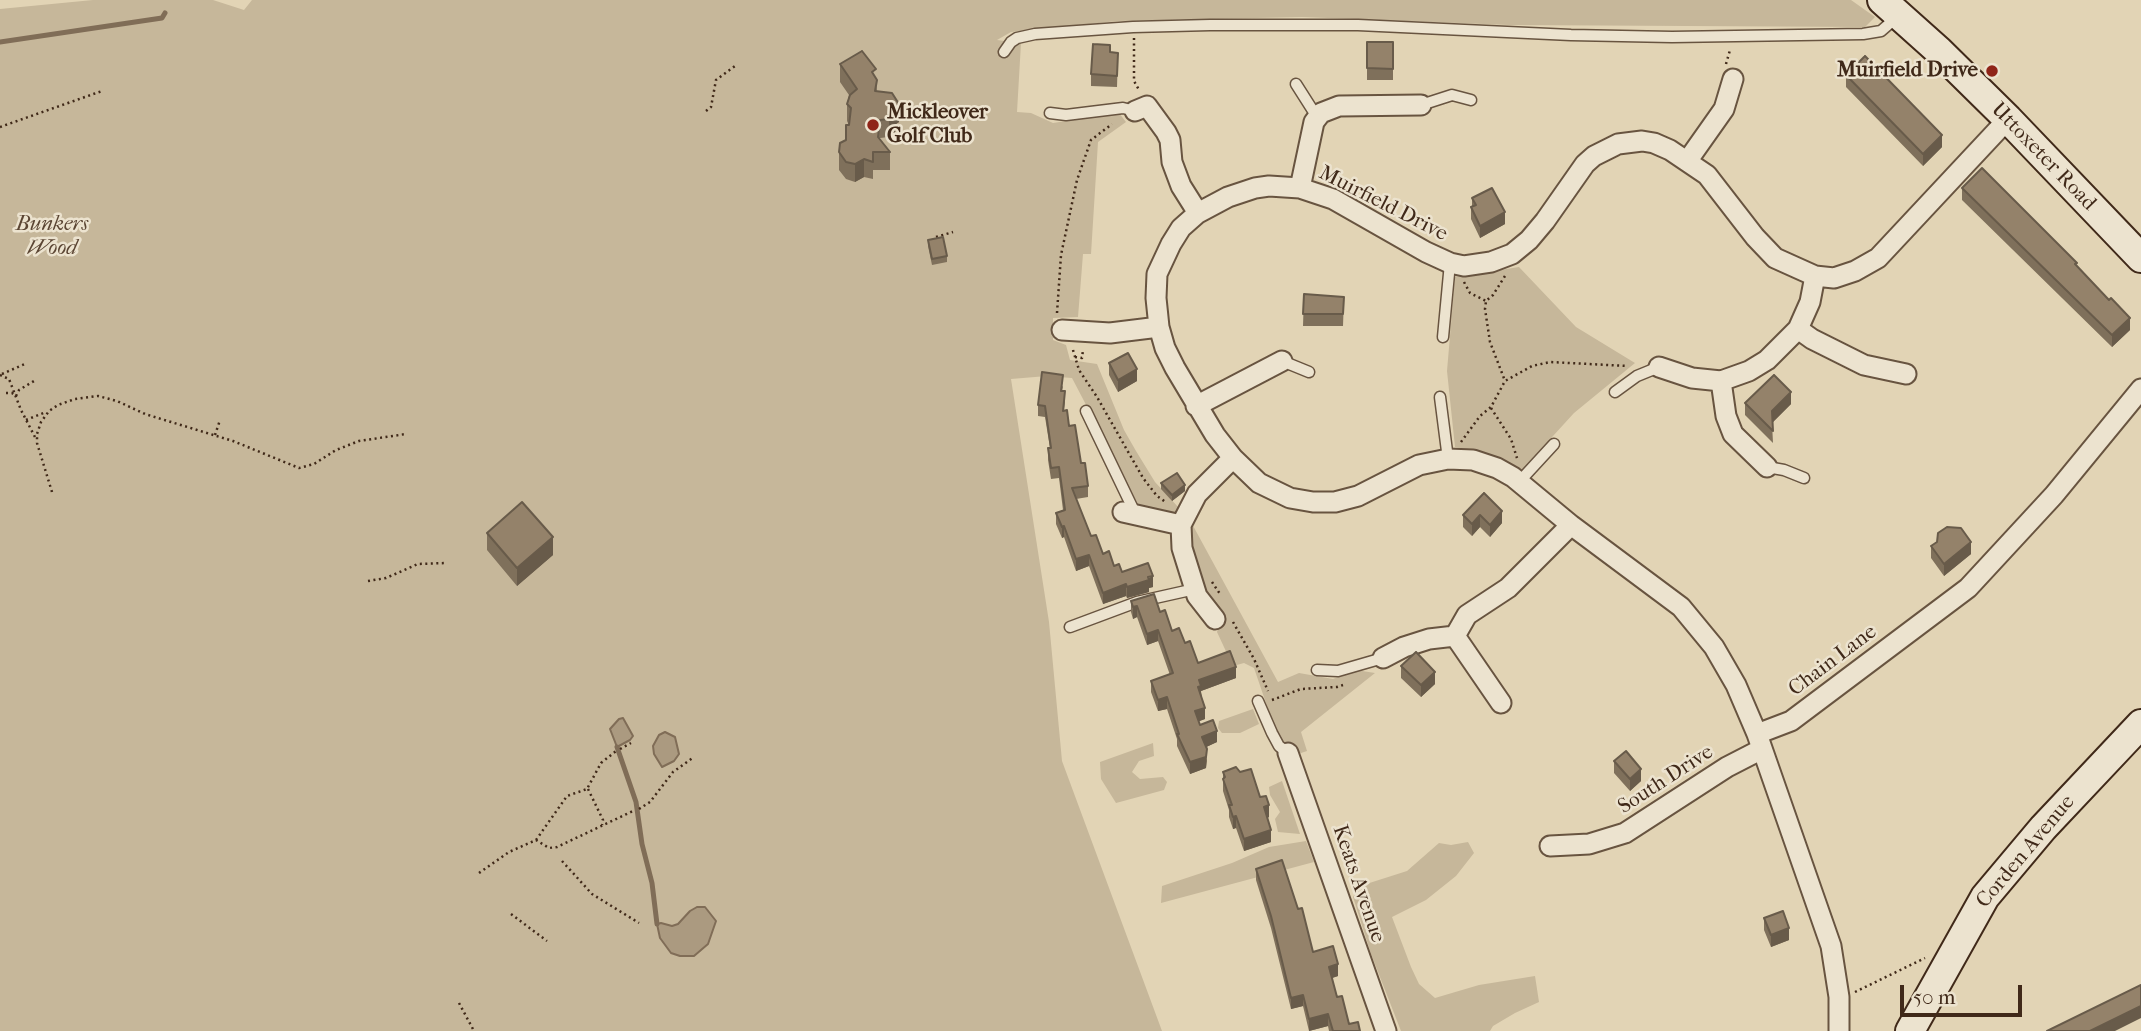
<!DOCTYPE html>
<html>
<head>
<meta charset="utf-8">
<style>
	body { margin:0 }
	#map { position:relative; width:2141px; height:1031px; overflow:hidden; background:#e2d4b5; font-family:"IM FELL French Canon",serif }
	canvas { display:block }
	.scale { position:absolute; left:1900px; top:985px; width:122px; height:32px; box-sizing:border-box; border:4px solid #402919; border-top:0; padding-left:9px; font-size:21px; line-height:24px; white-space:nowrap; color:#402919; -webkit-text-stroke:5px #ece3cf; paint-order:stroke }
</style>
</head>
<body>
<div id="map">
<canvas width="2141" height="1031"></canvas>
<div class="scale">50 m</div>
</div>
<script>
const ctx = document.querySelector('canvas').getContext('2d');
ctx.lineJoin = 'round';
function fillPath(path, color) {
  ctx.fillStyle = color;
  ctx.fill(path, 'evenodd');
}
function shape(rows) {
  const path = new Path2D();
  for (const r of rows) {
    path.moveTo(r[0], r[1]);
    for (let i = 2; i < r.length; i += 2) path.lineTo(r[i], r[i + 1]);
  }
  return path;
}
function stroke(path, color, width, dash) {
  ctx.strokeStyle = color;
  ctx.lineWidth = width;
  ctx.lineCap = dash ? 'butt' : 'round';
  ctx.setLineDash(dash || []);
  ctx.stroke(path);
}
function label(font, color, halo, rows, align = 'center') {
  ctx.font = font + ' "IM FELL French Canon",serif';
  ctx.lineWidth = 5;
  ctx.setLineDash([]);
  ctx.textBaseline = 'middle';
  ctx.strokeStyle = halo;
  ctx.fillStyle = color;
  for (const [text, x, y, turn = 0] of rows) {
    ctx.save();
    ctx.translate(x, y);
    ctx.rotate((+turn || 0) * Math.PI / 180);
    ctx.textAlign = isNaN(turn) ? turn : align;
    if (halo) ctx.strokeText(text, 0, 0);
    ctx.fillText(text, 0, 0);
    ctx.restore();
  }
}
fillPath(shape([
	[93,0,213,0,244,10,252,0,1851,0,1875,17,1865,27,1509,25,1302,17,1118,21,1011,32,997,40,1021,43,1017,112,1031,113,1053,123,1119,113,1126,122,1098,142,1091,254,1083,254,1078,317,1053,318,1053,340,1066,345,1070,360,1097,364,1124,430,1136,451,1155,482,1179,508,1172,515,1139,506,1072,378,1047,376,1011,379,1049,622,1062,761,1162,1031,0,1031,0,9],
	[1519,267,1576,327,1635,363,1574,413,1522,470,1483,452,1455,447,1447,371,1455,277],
	[1191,522,1278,682,1299,673,1333,679,1356,670,1375,673,1301,732,1307,751,1298,754,1279,741,1254,668,1244,663,1233,666,1230,660,1217,632,1218,628,1224,624,1222,619,1204,590,1186,545],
	[1253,709,1259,724,1240,733,1222,733,1218,728,1219,721],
	[1153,743,1154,756,1139,761,1132,772,1140,779,1163,777,1167,782,1164,790,1116,803,1101,779,1100,762],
	[1282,781,1300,834,1278,832,1275,819,1280,812,1270,795,1269,787],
	[1306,841,1314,862,1161,903,1162,886,1232,863,1269,847],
	[1468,842,1474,853,1456,876,1426,900,1392,917,1411,967,1419,984,1435,998,1479,985,1535,976,1539,1002,1515,1013,1493,1026,1490,1031,1401,1031,1371,954,1353,897,1360,886,1407,871,1439,843,1451,845]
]), '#c6b79a');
const water = shape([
	[623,718,633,736,630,740,617,747,610,729,619,719,623,718],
	[665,732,675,737,679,754,674,761,662,767,654,754,653,746,659,735,665,732],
	[697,907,705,907,716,921,708,944,694,956,680,956,671,953,660,938,657,924,661,923,672,926,678,924,690,911,697,907]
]);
fillPath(water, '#ab9a80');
stroke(water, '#806d57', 2);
stroke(shape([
	[0,42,162,18,165,13],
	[617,747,636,802,642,844,652,883,657,924]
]), '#806d57', 5);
const service = shape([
	[1004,52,1011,42,1017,38,1035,34,1133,27,1210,25,1358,25,1571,35,1672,37,1863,34,1881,31,1897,17],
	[1296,84,1317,117],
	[1421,105,1452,95,1471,100],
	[1050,113,1066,115,1123,108,1135,111],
	[1443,337,1450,263],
	[1282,361,1309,372],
	[1615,392,1637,376,1659,367],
	[1440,397,1448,459],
	[1086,411,1136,515],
	[1767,467,1784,470,1804,478],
	[1519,482,1554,444],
	[1070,627,1137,602,1195,589],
	[1317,670,1338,671,1383,658],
	[1258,701,1272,733,1279,746,1288,753]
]);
const minor = shape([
	[1135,111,1147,106,1166,132,1170,140,1172,162,1181,186,1198,213],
	[1688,160,1724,109,1733,79],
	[1300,188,1314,122,1321,113,1339,106,1421,105],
	[1798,329,1812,339,1864,365,1906,374],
	[1062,330,1110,333,1159,327],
	[1659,367,1692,378,1721,381,1749,371,1767,360,1798,329,1810,302,1815,276],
	[1721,381,1726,416,1733,434,1767,467],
	[1196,406,1282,361],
	[1123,512,1181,525],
	[1215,619,1197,596,1182,548,1181,525,1197,494,1233,458],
	[1383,658,1404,647,1429,639,1455,636],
	[1501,703,1455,636,1467,615,1508,588,1571,525],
	[1757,734,1791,721,1968,588,2054,495,2141,389],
	[1288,753,1386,1031],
	[1550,846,1589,844,1625,833,1727,767,1762,749],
	[1839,1031,1839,997,1831,946,1757,734,1736,685,1714,647,1681,607,1571,525,1513,477,1497,468,1473,460,1448,459,1419,465,1358,496,1335,502,1313,502,1290,498,1259,483,1233,458,1215,435,1175,368,1165,348,1159,327,1156,298,1157,274,1171,244,1181,228,1198,213,1228,197,1255,188,1269,186,1300,188,1333,199,1426,252,1450,263,1464,266,1491,262,1512,254,1529,240,1545,221,1585,164,1594,156,1618,144,1642,141,1654,143,1670,150,1707,175,1755,237,1775,258,1815,276,1834,278,1855,271,1878,258,2008,119]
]);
const secondary = shape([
	[1882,0,1939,51,2008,119,2141,258],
	[1910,1031,1985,897,2043,828,2141,724]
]);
stroke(service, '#685440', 13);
stroke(minor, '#685440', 23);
stroke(secondary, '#402919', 32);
stroke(shape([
	[1134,38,1134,81,1139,90],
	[1726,64,1730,50],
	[706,111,711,107,716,80,735,66],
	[0,127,102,91],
	[936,237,953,232],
	[1505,276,1493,295,1486,301,1485,309,1490,342,1505,381],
	[1464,282,1470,293,1486,301],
	[1057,313,1061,255,1077,180,1091,140,1112,124],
	[1073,350,1079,370,1097,397,1143,478,1157,496,1167,503],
	[1075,357,1082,358,1083,350],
	[2,374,27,363],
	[0,375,9,379,21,410,36,439],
	[6,393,12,393,16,396,19,390,34,381],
	[1491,408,1511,439,1517,458],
	[26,420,46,412],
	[215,435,220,420],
	[1461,442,1480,416,1491,407,1505,381,1532,366,1550,362,1628,366],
	[52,492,37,443,37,434,41,422,49,411,58,405,75,399,98,396,117,401,145,414,233,441,299,468,314,464,336,450,359,441,406,434],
	[368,581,386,578,418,564,446,563],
	[1212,582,1220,594],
	[1233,622,1254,659,1268,691],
	[1272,700,1301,689,1337,687,1343,685],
	[620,749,631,743],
	[588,789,603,820,602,825],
	[639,809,650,802,673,772,694,757],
	[536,840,567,796,587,789,601,763,616,751],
	[562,861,592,894,639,923],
	[479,873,509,852,536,840,549,848,557,847,633,811],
	[511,914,547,941],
	[1855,992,1925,958],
	[459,1003,474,1031]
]), '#402919', 2.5, [2, 3.5]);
stroke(service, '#ece3cf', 10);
stroke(minor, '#ece3cf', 19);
stroke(secondary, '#ece3cf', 28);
fillPath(shape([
	[1367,42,1393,42,1393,80,1367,80],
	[1110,52,1118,53,1117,87,1091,86,1091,74],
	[840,64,876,78,877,92,899,122,896,124,895,133,889,137,880,138,880,139,890,152,890,170,873,170,873,179,864,177,855,182,846,179,839,170,839,152,846,140,849,125,847,121,847,104,849,95,840,82],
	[1846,75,1942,147,1923,166,1846,87],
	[1962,188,2130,330,2112,347,1962,200],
	[1472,198,1505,224,1480,238,1471,219,1471,207,1472,206],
	[928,240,947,256,947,262,932,265,928,246],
	[1304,294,1344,297,1343,326,1303,326],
	[1109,363,1137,381,1118,392,1109,375],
	[1063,386,1062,391,1065,402,1064,410,1088,486,1088,497,1076,499,1091,536,1103,554,1114,566,1122,572,1153,587,1149,588,1149,592,1127,598,1126,596,1103,604,1089,566,1076,571,1064,537,1062,538,1056,524,1056,513,1063,510,1059,478,1051,479,1048,460,1048,448,1050,448,1045,417,1038,416,1038,405],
	[1745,403,1791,404,1772,423,1773,443,1745,415],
	[1161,483,1185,491,1172,501,1161,489],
	[1484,493,1502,523,1490,537,1480,527,1472,536,1463,527,1463,515],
	[487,533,553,555,517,586,487,550],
	[1937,542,1971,554,1944,576,1931,558,1931,546],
	[1131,601,1160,612,1172,631,1185,643,1198,663,1236,678,1201,691,1205,719,1198,721,1200,725,1217,742,1206,747,1207,761,1206,768,1190,774,1177,746,1177,739,1167,709,1158,711,1151,692,1151,681,1170,675,1158,641,1147,645,1137,617,1133,619,1131,612],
	[1401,666,1435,684,1421,697,1401,678],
	[1614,761,1641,781,1630,791,1614,773],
	[1223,772,1260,797,1269,817,1267,818,1271,842,1244,851,1236,828,1233,829,1229,817,1229,810,1223,791],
	[1256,869,1313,952,1338,976,1332,978,1337,997,1349,1024,1360,1031,1329,1031,1328,1026,1309,1031,1303,1006,1291,1009,1271,928,1256,880],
	[1764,918,1789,940,1771,947,1764,930]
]), '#7f705b');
fillPath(shape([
	[899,104,899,122,896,124,895,133,889,137,889,119,896,107],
	[1942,135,1942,147,1923,166,1923,154],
	[864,159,864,177,855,182,855,164],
	[1505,212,1505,224,1480,238,1480,226],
	[2130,318,2130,330,2112,347,2112,335],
	[1137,369,1137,381,1118,392,1118,380],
	[1791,392,1791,404,1772,423,1772,411],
	[1185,485,1185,491,1172,501,1172,495],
	[1502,511,1502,523,1490,537,1490,525],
	[1480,515,1480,527,1472,536,1472,524],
	[1064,526,1064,537,1062,538,1062,527],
	[553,537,553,555,517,586,517,568],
	[1971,542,1971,554,1944,576,1944,564],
	[1089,555,1089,566,1076,571,1076,559],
	[1153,576,1153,587,1149,588,1149,592,1127,598,1127,587],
	[1126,584,1126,596,1103,604,1103,593],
	[1137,606,1137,617,1133,619,1133,607],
	[1158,630,1158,641,1147,645,1147,634],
	[1236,667,1236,678,1201,691,1201,697,1198,687,1199,680],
	[1435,672,1435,684,1421,697,1421,685],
	[1167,697,1167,709,1158,711,1158,700],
	[1205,708,1205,719,1195,723,1195,711],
	[1217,731,1217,742,1202,749,1202,737],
	[1207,749,1206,768,1190,774,1190,762],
	[1641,769,1641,781,1630,791,1630,779],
	[1269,805,1269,817,1264,819,1264,807],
	[1236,816,1236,828,1233,829,1233,817],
	[1271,830,1271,842,1244,851,1244,839],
	[1789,928,1789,940,1771,947,1771,935],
	[1338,964,1338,976,1329,979,1329,967],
	[1303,995,1303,1006,1291,1009,1291,998],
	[2141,1006,2141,1018,2115,1031,2090,1031],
	[1328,1014,1328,1026,1309,1031,1309,1019]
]), '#685b4a');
const building = shape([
	[1367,42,1393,42,1393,69,1367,68,1367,42],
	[1093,44,1110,45,1110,52,1118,53,1117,76,1091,74,1093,44],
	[862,51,876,69,872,72,877,80,875,91,892,93,899,104,896,107,895,116,889,119,880,120,878,137,890,152,873,152,873,162,864,159,855,164,846,162,839,152,840,143,846,140,846,125,849,125,851,108,847,104,850,95,857,89,840,64,862,51],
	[1865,56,1942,135,1923,154,1846,75,1865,56],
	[1982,168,2077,263,2075,264,2109,300,2111,298,2130,318,2112,335,1962,188,1982,168],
	[1492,188,1505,212,1480,226,1471,207,1476,205,1472,198,1492,188],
	[943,237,947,256,932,259,928,240,943,237],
	[1304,294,1344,297,1343,314,1303,314,1304,294],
	[1128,353,1137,369,1118,380,1109,363,1128,353],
	[1042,372,1063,375,1061,391,1065,391,1063,411,1067,410,1069,426,1075,425,1081,463,1085,463,1088,486,1072,488,1091,536,1096,535,1103,554,1109,551,1114,566,1119,564,1122,572,1148,563,1153,576,1148,577,1149,580,1127,587,1126,584,1103,593,1089,555,1076,559,1064,526,1062,527,1056,513,1065,510,1059,467,1051,468,1048,448,1051,448,1045,406,1038,405,1042,372],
	[1774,375,1791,392,1772,411,1773,431,1745,403,1774,375],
	[1177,473,1185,485,1172,495,1161,483,1177,473],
	[1484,493,1502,511,1490,525,1480,515,1472,524,1463,515,1484,493],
	[522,502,553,537,517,568,487,533,522,502],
	[1947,527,1961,528,1971,542,1944,564,1931,546,1937,542,1938,533,1947,527],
	[1154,594,1160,612,1165,610,1172,631,1179,628,1185,643,1190,641,1198,663,1230,651,1236,667,1199,680,1201,686,1198,687,1205,708,1195,711,1200,725,1213,720,1217,731,1202,737,1207,749,1206,757,1190,762,1177,734,1179,734,1167,697,1158,700,1151,681,1173,673,1158,630,1147,634,1137,606,1133,607,1131,601,1154,594],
	[1416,652,1435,672,1421,685,1401,666,1416,652],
	[1626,751,1641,769,1630,779,1614,761,1626,751],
	[1236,767,1240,772,1251,769,1260,797,1266,796,1269,805,1264,807,1271,830,1244,839,1236,816,1233,817,1229,805,1232,805,1223,779,1225,777,1223,772,1236,767],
	[1282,860,1298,909,1302,908,1313,952,1333,946,1338,964,1329,967,1337,997,1342,996,1349,1024,1358,1022,1360,1031,1333,1031,1328,1014,1309,1019,1303,995,1291,998,1271,916,1256,869,1282,860],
	[1783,911,1789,928,1771,935,1764,918,1783,911],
	[2141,985,2141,1006,2090,1031,2047,1031,2141,985]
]);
fillPath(building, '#94826a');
stroke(building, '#685b4a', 2);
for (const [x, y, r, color] of [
	[1992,71,7,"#8f2418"],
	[873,125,7,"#8f2418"]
]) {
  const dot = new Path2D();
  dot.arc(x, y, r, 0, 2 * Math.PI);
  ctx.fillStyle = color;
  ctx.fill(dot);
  stroke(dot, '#ece3cf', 2.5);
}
label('bold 21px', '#402919', '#ece3cf', [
	["Muirfield Drive",1978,71],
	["Mickleover",887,113,"left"],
	["Golf Club",887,137,"left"]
], 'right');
label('21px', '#402919', '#ece3cf', [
	["Uttoxeter Road",2043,157,46],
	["Muirfield Drive",1383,204,27],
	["Chain Lane",1833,661,-37],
	["South Drive",1666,780,-33],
	["Corden Avenue",2026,852,-50],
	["Keats Avenue",1358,884,71]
]);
label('italic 21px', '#5b4533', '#ece3cf', [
	["Bunkers",52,225],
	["Wood",52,249]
]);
</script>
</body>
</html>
